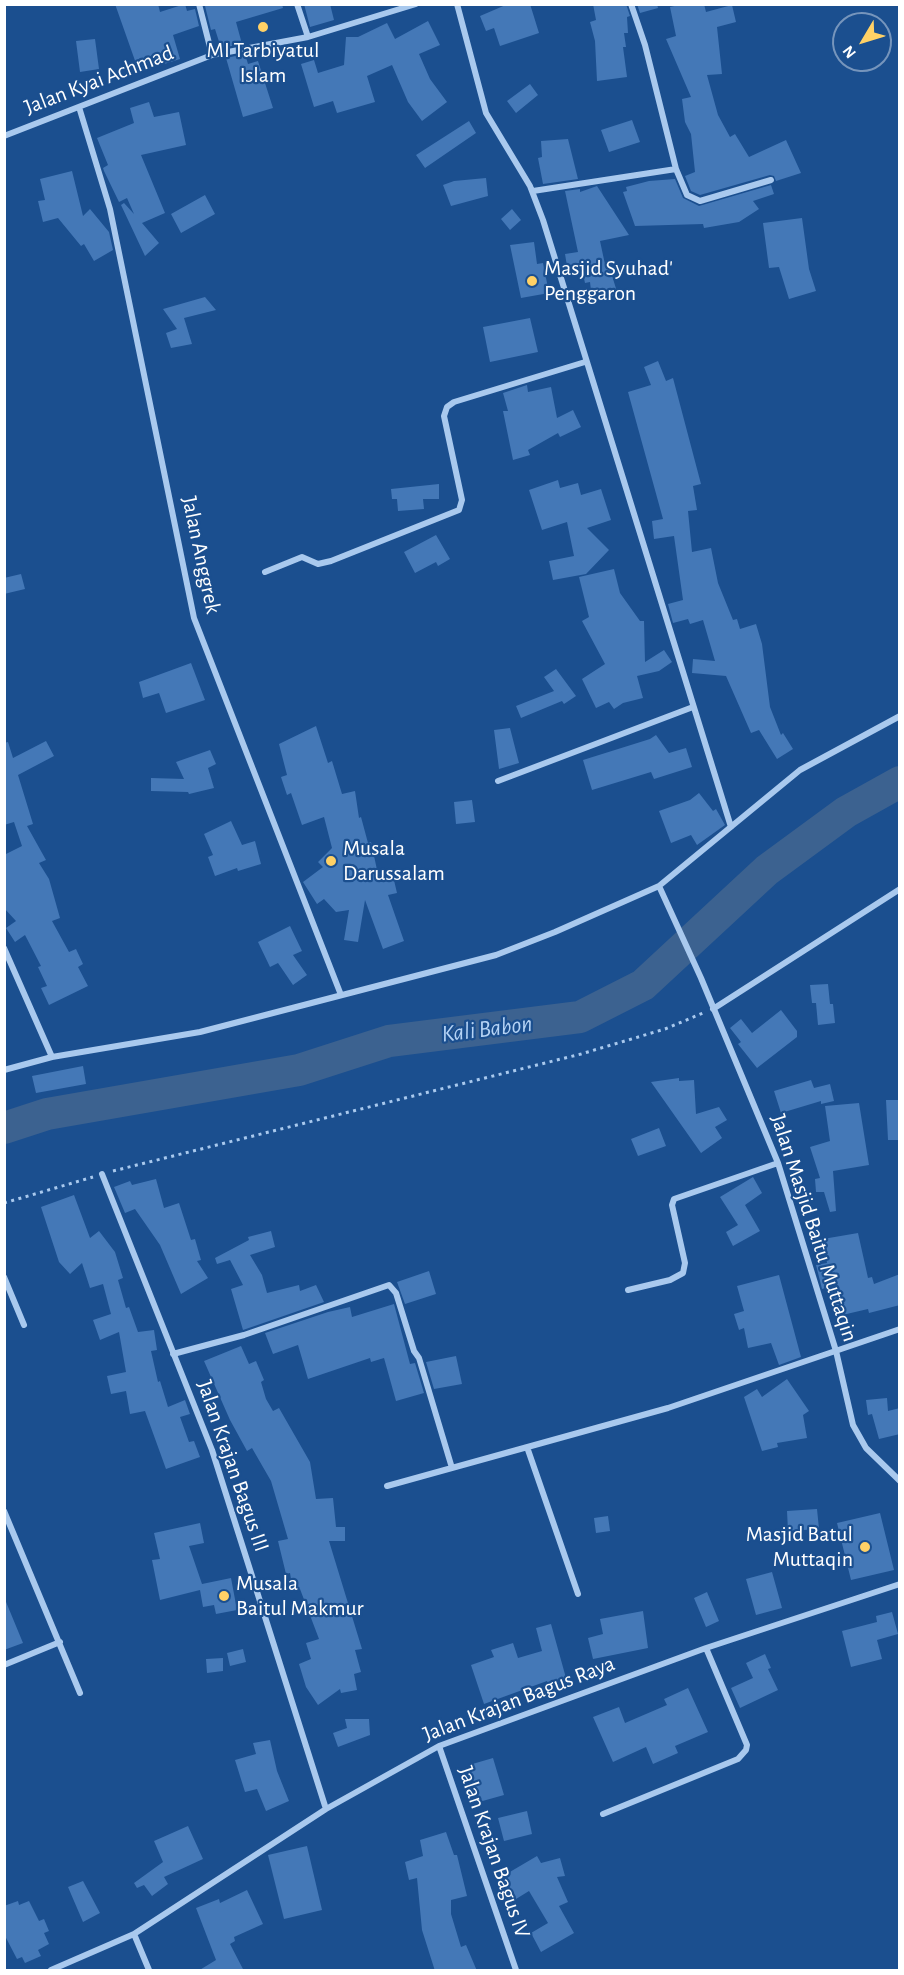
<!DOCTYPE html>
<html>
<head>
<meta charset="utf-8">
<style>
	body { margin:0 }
	#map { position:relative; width:904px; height:1975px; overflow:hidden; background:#1b4f8f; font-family:"Alegreya Sans",sans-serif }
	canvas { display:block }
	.frame { position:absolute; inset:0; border:6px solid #fff; pointer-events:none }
	.north { position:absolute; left:832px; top:12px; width:60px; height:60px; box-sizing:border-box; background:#1b4f8f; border:2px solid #7695bc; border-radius:50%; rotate:232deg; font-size:16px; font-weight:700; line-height:24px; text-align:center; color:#fff }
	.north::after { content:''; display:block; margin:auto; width:21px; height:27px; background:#ffd166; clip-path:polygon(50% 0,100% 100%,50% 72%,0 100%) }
</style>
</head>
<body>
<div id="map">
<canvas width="904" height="1975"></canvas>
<div class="frame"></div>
<div class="north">N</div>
</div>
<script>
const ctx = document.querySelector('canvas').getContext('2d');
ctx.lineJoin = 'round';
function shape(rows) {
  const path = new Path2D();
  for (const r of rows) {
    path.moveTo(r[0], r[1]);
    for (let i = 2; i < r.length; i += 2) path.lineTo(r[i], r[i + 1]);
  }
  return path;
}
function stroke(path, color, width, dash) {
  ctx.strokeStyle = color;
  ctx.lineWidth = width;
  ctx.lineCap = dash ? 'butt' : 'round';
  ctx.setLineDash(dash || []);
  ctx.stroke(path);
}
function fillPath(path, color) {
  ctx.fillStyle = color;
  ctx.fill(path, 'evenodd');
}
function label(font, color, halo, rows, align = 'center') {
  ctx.font = font + ' "Alegreya Sans",sans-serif';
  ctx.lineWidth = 4.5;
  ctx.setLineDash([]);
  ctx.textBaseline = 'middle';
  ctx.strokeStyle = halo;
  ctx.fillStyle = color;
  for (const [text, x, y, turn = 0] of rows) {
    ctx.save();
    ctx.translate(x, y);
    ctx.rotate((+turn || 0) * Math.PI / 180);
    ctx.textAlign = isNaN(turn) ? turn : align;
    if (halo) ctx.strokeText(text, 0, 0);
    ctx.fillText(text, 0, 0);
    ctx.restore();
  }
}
stroke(shape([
	[4,1128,47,1114,299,1070,389,1041,580,1017,643,985,767,870,846,812,900,782]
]), '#3c6290', 32);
fillPath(shape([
	[115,4,158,4,160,12,185,4,187,11,195,9,199,26,173,35,180,59,139,72],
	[209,4,282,4,283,8,236,22,242,44,221,48,215,29,211,30,205,6],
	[304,4,330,4,334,20,310,27],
	[508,4,530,4,539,33,500,46,494,28,486,31,480,16],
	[593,4,626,4,630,16,627,17,628,33,624,33,626,47,623,47,627,77,597,81,595,41,590,22,596,20],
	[637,4,657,4,658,8,640,13],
	[683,4,704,4,706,12,732,5,736,22,717,27,722,74,707,75,718,115,730,137,735,134,749,157,786,140,801,173,776,181,774,176,770,175,700,195,691,191,685,176,695,172,691,134,685,122,682,99,691,97,666,39,676,36,670,7],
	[428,21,440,45,419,54,430,79,447,102,422,121,408,102,392,65,367,76,375,102,337,113,333,101,314,107,301,64,314,60,318,73,344,65,346,37,358,37,387,23,395,39],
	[95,39,99,69,80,72,76,41],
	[245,54,248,64,258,61,273,108,243,117,226,58],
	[530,84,538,95,516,113,507,101],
	[149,102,154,117,179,112,186,145,141,155,165,213,142,223,159,243,145,256,121,205,124,203,134,214,127,198,119,202,104,171,103,168,108,165,97,138,134,123,130,108],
	[632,120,640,142,609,152,601,130],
	[469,121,476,133,425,168,416,155],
	[568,139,578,179,543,184,538,158,542,157,541,141],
	[72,171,83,216,90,209,109,232,113,250,94,261,84,244,81,246,58,218,43,222,38,201,45,200,40,179],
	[486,178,488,196,451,206,443,185,454,181],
	[675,179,683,198,699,206,771,185,774,194,753,201,759,209,739,222,704,228,703,224,635,226,623,192,627,191,626,187,649,181],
	[597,186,629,235,600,241,606,269,610,269,618,295,592,299,590,282,585,283,582,269,568,272,565,254,578,252,565,191,580,189,580,192],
	[205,195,215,214,181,233,171,214],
	[512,209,521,220,510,230,501,219],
	[802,218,809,269,816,291,789,299,779,267,769,268,763,223],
	[534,242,537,264,543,263,549,293,521,298,510,245],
	[205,297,216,310,184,318,192,344,171,348,166,333,177,329,163,309],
	[530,318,538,352,490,362,483,327],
	[658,361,666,381,673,378,701,484,693,486,697,510,688,511,692,552,711,548,718,583,733,620,737,619,740,629,756,624,762,644,770,707,781,735,783,733,793,749,777,759,759,730,751,733,726,676,692,673,693,659,715,661,703,620,690,624,688,619,673,623,668,604,683,600,674,536,654,539,652,521,663,519,628,392,651,385,644,367],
	[527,385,528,392,551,387,557,418,573,410,581,427,560,437,558,433,528,450,530,455,513,460,503,411,508,411,503,393],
	[558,480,560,488,578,483,581,495,601,489,611,520,587,528,609,550,586,574,553,580,549,561,574,556,567,522,542,530,529,490],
	[439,484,439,499,423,499,424,509,398,511,397,499,392,499,391,489],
	[436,535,450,559,438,566,436,562,415,573,404,552],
	[614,569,620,593,640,621,644,621,645,662,664,650,672,662,659,671,637,676,643,698,623,703,614,709,609,702,596,708,582,679,605,664,582,621,589,617,579,577],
	[21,574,25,589,4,594,4,578],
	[191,663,205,700,166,713,159,693,143,698,139,682],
	[556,669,576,696,564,704,562,701,521,718,516,706,554,691,544,677],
	[316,726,328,763,332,761,342,794,355,791,359,818,361,817,368,843,371,842,379,879,393,876,397,893,388,895,404,941,383,949,365,900,358,942,344,940,349,910,336,912,324,899,317,904,303,882,323,867,318,862,332,848,324,817,302,825,291,793,287,795,281,777,287,775,279,744],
	[510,728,519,763,499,769,494,730],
	[656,735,669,753,686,748,692,767,654,779,651,772,592,790,583,760,650,739],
	[46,741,54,756,18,775,33,824,27,826,46,860,39,863,49,879,60,918,52,921,69,952,76,949,83,964,78,967,88,986,49,1005,41,988,47,986,38,967,41,966,25,935,15,942,6,928,16,921,4,908,4,855,22,846,14,822,4,825,4,743,8,742,13,758],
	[210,750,216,764,208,768,214,788,189,794,188,792,151,791,151,778,184,779,176,762],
	[699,793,713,811,716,809,725,825,697,845,691,835,671,843,659,811,690,800],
	[472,800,475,822,456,824,454,802],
	[231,821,242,845,255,841,261,864,238,871,237,868,215,876,208,857,213,855,204,834],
	[290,926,302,951,293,955,307,975,293,985,278,963,270,967,258,942],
	[828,984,830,1004,833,1004,835,1023,818,1025,816,1003,812,1003,810,985],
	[781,1010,797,1031,797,1037,757,1068,738,1044,741,1042,730,1028,741,1019,752,1033],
	[83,1066,86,1084,36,1093,32,1076],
	[679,1078,679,1081,694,1080,696,1114,719,1107,727,1120,715,1127,722,1138,701,1153,651,1082],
	[811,1080,814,1088,830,1084,834,1101,821,1104,821,1101,781,1113,774,1091],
	[886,1100,900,1100,900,1140,888,1140],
	[859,1103,869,1165,833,1171,836,1211,830,1212,824,1192,816,1192,815,1179,820,1178,810,1147,830,1141,825,1106],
	[659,1128,666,1146,638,1156,631,1139],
	[753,1177,762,1193,745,1205,760,1231,733,1246,726,1232,738,1225,720,1197],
	[156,1179,164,1208,179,1203,191,1240,195,1239,201,1260,197,1261,208,1278,181,1294,160,1245,135,1209,125,1213,114,1187,130,1181,132,1185],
	[74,1195,90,1238,99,1231,115,1252,123,1278,118,1280,126,1308,129,1307,138,1332,154,1330,157,1350,151,1351,158,1382,160,1381,168,1407,185,1400,190,1414,180,1417,189,1442,194,1441,200,1457,166,1469,145,1411,130,1414,126,1391,111,1394,107,1376,126,1372,119,1332,100,1340,93,1320,111,1314,103,1284,90,1288,82,1263,70,1274,59,1262,41,1207],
	[271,1231,275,1247,250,1255,262,1275,267,1293,299,1285,300,1291,316,1285,324,1302,243,1330,231,1289,243,1285,230,1260,217,1264,215,1258,249,1240,248,1237],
	[858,1233,868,1278,872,1277,874,1284,900,1274,900,1305,869,1313,868,1309,838,1316,829,1287,822,1289,816,1265,827,1263,823,1239],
	[429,1271,436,1294,405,1304,397,1282],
	[779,1275,801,1357,779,1365,771,1343,748,1348,744,1328,739,1330,734,1314,744,1311,737,1286],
	[394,1304,410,1364,415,1363,424,1393,396,1401,384,1358,371,1362,370,1358,308,1379,298,1345,273,1354,265,1333,328,1312,350,1307,352,1317],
	[241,1346,249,1364,256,1361,264,1380,261,1382,266,1399,273,1411,279,1408,310,1462,316,1499,333,1498,336,1527,345,1527,345,1541,329,1541,362,1649,355,1650,361,1672,354,1674,357,1690,341,1693,340,1689,318,1705,306,1687,299,1664,311,1659,306,1643,319,1639,300,1589,293,1591,290,1573,286,1574,278,1541,288,1539,271,1481,252,1448,247,1451,230,1420,204,1361],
	[456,1356,462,1384,434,1389,426,1362],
	[787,1379,809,1411,803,1415,807,1438,777,1443,778,1447,762,1451,744,1397,757,1389,762,1397],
	[887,1398,888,1411,900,1408,900,1434,879,1439,872,1414,868,1415,866,1400],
	[817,1509,819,1529,788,1531,787,1511],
	[880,1513,894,1570,851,1580,837,1523],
	[608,1516,610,1531,596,1533,594,1518],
	[200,1523,204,1543,189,1546,202,1584,231,1578,237,1610,216,1614,214,1605,203,1607,200,1590,160,1600,152,1560,160,1559,154,1533],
	[772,1572,782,1608,756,1615,746,1579],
	[707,1592,719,1621,706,1627,694,1598],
	[4,1597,23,1643,4,1650],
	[643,1611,648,1648,593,1659,588,1638,603,1634,600,1619],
	[892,1612,898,1634,877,1640,882,1659,851,1667,842,1631,877,1622,876,1616],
	[551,1624,566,1678,548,1684,547,1681,484,1704,471,1665,494,1657,491,1650,513,1643,518,1658,542,1651,536,1628],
	[243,1649,246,1662,230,1666,227,1653],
	[765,1654,771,1668,768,1669,778,1690,740,1708,731,1688,753,1678,746,1663],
	[223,1658,223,1671,207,1673,206,1659],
	[688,1688,708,1732,675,1746,678,1753,653,1764,646,1747,613,1762,593,1717,619,1707,625,1723,667,1705,664,1699],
	[345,1719,369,1719,370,1735,338,1747,333,1733,347,1728],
	[270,1740,277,1771,289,1801,266,1811,257,1789,245,1792,235,1760,256,1754,253,1743],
	[493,1758,504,1795,479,1802,469,1765],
	[527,1811,532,1834,504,1841,498,1818],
	[188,1826,203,1859,164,1877,168,1884,152,1896,144,1885,137,1888,134,1883,163,1862,154,1841],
	[446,1832,454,1855,457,1855,467,1896,451,1900,451,1914,461,1947,466,1945,477,1971,435,1971,422,1930,417,1878,409,1880,405,1862,423,1856,420,1840],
	[307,1846,322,1910,284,1919,268,1855],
	[537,1856,541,1863,560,1858,565,1876,557,1877,568,1902,559,1906,574,1933,541,1952,531,1933,548,1923,529,1891,516,1899,503,1876],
	[83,1881,100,1913,83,1922,68,1887],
	[247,1890,263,1924,234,1937,235,1941,230,1944,244,1971,198,1971,216,1960,196,1908,219,1899,220,1903],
	[18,1901,19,1905,29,1901,39,1921,44,1919,49,1931,44,1933,49,1944,38,1950,41,1956,25,1963,22,1957,17,1959,4,1934,4,1906]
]), '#4478b7');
stroke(shape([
	[113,1171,581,1054,665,1029,703,1013],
	[4,1203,93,1177]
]), '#a9c9ee', 3, [3, 4.5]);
stroke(shape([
	[199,4,212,55],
	[297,4,308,37],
	[457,4,486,113,530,186,543,220,731,827],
	[631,4,645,45,676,169,687,195,700,201,771,180],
	[79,107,110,209,194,618,341,995],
	[4,136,212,55,308,37,416,4],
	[533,191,676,169],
	[265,572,302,557,318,564,331,561,459,510,462,500,444,416,447,407,454,402,585,362],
	[498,781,693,707],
	[659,886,701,978,778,1163,836,1351,853,1425,866,1448,900,1481],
	[4,948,52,1057],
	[713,1009,900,889],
	[4,1070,52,1057,200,1032,496,955,555,932,659,886,800,770,900,716],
	[102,1174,212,1450,326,1809],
	[4,1277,24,1325],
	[628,1290,670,1280,683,1273,685,1263,672,1205,674,1199,778,1163],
	[173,1354,244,1335,389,1285,396,1293,414,1351,419,1358,452,1468],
	[527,1447,578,1594],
	[387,1486,668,1408,900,1329],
	[4,1511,80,1693],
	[4,1665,60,1642],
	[439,1746,516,1970],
	[603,1814,738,1759,746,1750,747,1745,706,1648],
	[134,1934,149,1970],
	[51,1970,134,1934,326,1809,439,1746,706,1648,900,1584]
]), '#a9c9ee', 6);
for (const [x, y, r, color] of [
	[263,27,6,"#ffd166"],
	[532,281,6,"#ffd166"],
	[331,861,6,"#ffd166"],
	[865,1547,6,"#ffd166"],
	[224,1596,6,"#ffd166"]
]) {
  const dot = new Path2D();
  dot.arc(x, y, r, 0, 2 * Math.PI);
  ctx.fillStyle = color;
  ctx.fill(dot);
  stroke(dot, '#1b4f8f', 2);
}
label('22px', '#fff', '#1b4f8f', [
	["MI Tarbiyatul",263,50,"center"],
	["Islam",263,75,"center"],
	["Masjid Syuhad'",544,268],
	["Penggaron",544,293],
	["Musala",343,848],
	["Darussalam",343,873],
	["Masjid Batul",853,1534,"right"],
	["Muttaqin",853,1559,"right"],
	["Musala",236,1583],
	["Baitul Makmur",236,1608]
], 'left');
label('22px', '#fff', '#1b4f8f', [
	["Jalan Kyai Achmad",99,80,-21],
	["Jalan Anggrek",201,555,78],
	["Jalan Masjid Baitu Muttaqin",814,1228,72],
	["Jalan Krajan Bagus III",233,1466,71],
	["Jalan Krajan Bagus Raya",519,1699,-21],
	["Jalan Krajan Bagus IV",494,1852,71]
]);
label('italic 24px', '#b5d3f5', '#1b4f8f', [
	["Kali Babon",487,1029,-7]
]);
</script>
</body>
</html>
